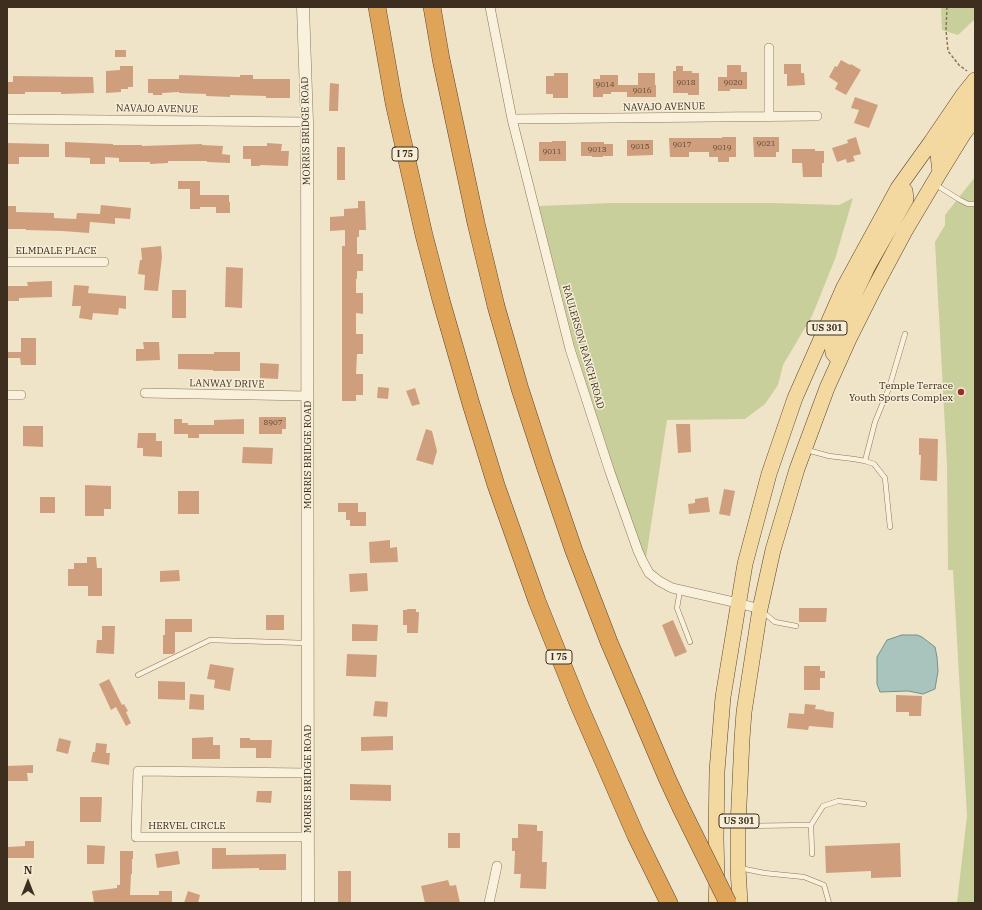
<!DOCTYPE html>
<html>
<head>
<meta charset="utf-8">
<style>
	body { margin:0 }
	#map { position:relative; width:982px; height:910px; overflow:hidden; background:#f0e4c8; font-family:"IBM Plex Serif",serif }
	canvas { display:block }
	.frame { position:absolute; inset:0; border:8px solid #3d2e20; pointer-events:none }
	.north { position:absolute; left:8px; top:862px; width:40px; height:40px; -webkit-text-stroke:3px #f7eed8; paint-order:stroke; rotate:0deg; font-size:11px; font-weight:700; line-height:16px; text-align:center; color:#3d2e20 }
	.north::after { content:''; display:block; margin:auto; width:14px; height:18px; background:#3d2e20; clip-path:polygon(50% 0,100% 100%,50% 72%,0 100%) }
</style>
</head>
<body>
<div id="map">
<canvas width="982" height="910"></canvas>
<div class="frame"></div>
<div class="north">N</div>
</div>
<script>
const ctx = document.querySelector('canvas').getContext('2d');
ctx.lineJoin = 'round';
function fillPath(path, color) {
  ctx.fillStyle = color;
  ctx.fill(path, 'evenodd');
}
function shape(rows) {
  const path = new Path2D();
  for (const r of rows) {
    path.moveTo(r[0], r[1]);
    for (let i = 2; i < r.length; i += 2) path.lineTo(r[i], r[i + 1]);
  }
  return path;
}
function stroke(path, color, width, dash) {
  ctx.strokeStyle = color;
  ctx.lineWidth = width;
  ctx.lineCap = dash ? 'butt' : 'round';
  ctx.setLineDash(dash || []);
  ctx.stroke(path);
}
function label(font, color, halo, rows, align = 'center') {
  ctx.font = font + ' "IBM Plex Serif",serif';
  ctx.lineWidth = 3;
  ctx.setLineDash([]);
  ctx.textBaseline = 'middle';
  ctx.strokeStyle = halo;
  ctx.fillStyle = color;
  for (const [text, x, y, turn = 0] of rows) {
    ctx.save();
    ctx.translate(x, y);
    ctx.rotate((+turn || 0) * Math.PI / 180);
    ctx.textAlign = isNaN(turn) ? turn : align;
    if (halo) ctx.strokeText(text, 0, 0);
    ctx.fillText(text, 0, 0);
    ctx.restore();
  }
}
fillPath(shape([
	[941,7,975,7,975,19,958,35,942,30],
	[975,177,975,903,957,903,967,816,953,570,948,570,947,465,935,242,945,225,945,215],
	[853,198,835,259,812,316,783,365,778,385,765,404,745,419,667,420,646,558,642,549,614,471,575,347,539,206,612,203,773,203,839,205]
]), '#c9cf9b');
const water = shape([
	[902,635,917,635,922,637,935,647,937,657,938,671,935,689,923,694,908,691,880,692,877,684,877,657,887,640,902,635]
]);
fillPath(water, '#a9c4bc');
stroke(water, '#6f938a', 1);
fillPath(shape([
	[115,50,126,50,126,57,115,57],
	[841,60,850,65,851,64,861,70,846,95,835,89,838,83,829,77,835,66,837,67],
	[784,64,801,64,801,73,804,73,805,85,787,86,787,74,784,74],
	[727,65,741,65,741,72,747,72,747,89,730,89,730,91,718,91,718,77,727,77],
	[120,66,133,66,133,87,128,87,128,89,121,89,121,92,106,93,106,71,120,70],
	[676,66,683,66,683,71,692,71,692,73,699,73,699,95,688,95,688,93,673,93,673,71,676,71],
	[554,73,568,73,568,98,553,98,553,94,546,94,546,76,554,76],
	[638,73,655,73,655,85,656,85,656,97,627,97,627,92,611,92,611,94,603,94,603,97,593,97,593,79,600,79,600,75,618,75,618,85,638,85],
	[179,75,240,77,240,75,253,75,253,79,290,79,290,98,266,98,266,96,230,95,230,97,206,96,206,94,179,93,179,92,162,93,162,95,153,95,153,93,148,93,148,79,179,79],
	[13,76,93,77,94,93,61,94,61,92,25,92,25,94,7,94,7,82,13,82],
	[330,83,339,84,338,111,329,111],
	[855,97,878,105,869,128,854,123,859,110,851,108],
	[722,137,736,137,736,157,729,157,729,162,718,162,718,157,709,157,709,152,689,152,689,157,670,157,669,138,722,138],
	[753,137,779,137,779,152,776,152,776,157,754,157],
	[856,137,861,154,853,156,855,161,847,163,846,159,837,162,832,148,848,143,847,140],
	[627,140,653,140,653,155,627,156],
	[552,141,566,141,566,161,539,161,539,142,552,142],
	[65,142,113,144,113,145,142,145,142,146,202,144,202,145,223,146,222,154,230,155,230,163,207,162,207,161,168,161,168,163,150,164,150,162,119,162,119,158,105,157,105,164,90,164,90,158,65,157],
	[581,142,604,142,604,144,613,144,613,156,603,156,603,157,592,157,592,156,581,156],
	[7,143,49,144,49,157,19,157,19,164,7,164],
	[267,143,282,144,281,151,289,151,288,166,260,165,260,166,251,166,251,159,243,159,243,146,267,146],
	[337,147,345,147,345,180,337,180],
	[792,149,815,149,815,151,824,151,824,163,822,163,822,177,803,177,802,163,792,163],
	[178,181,200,181,200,195,229,195,229,202,230,202,230,213,216,213,216,207,200,207,200,209,190,209,190,189,178,189],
	[358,201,365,201,366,230,359,230,359,237,357,237,357,254,363,254,363,271,357,271,357,279,356,279,356,293,363,293,363,314,356,313,356,334,363,334,363,354,357,354,356,374,363,374,363,395,356,395,356,401,342,401,342,246,345,246,345,230,330,231,330,217,344,216,344,209,358,208],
	[101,205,131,208,130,219,115,218,115,224,90,222,89,233,62,231,26,230,26,229,7,229,7,206,16,206,16,212,54,213,54,218,76,219,77,213,100,214],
	[161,246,162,257,158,291,144,290,145,275,138,274,140,260,142,260,141,248],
	[226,267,243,268,242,308,225,307],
	[52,281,52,297,19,298,19,301,7,301,7,286,28,286,27,282],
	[74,285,89,286,88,293,126,296,126,309,119,308,118,315,93,313,92,320,79,318,81,306,72,306],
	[172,290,186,290,186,318,172,318],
	[21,338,36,338,36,365,21,365,20,358,7,358,7,352,21,352],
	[143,342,159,342,160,360,136,361,136,349,144,349],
	[214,352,240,352,240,371,213,371,213,370,178,369,178,354,214,354],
	[260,363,279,364,278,379,260,378],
	[378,387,389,388,388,399,377,398],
	[415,388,420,404,412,406,406,391],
	[259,417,286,417,286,429,282,429,282,434,259,434],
	[174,419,182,419,182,423,188,423,188,425,214,425,214,420,244,419,244,434,199,434,199,438,188,438,188,434,174,434],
	[676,424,690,424,691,452,678,453],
	[23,426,43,426,43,447,23,446],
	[426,429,432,431,437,451,433,465,416,460],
	[138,433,156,433,156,441,162,441,162,457,143,456,143,448,137,448],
	[919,438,938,439,937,481,920,480,921,455,919,455],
	[243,447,273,448,272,464,242,463],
	[85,485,111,486,111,509,104,509,104,516,85,516],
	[724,489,735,491,730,516,719,514],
	[178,491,199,491,199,514,178,514],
	[40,497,55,497,55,513,40,513],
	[708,497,710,512,689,514,688,504,695,503,695,499],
	[338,503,358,503,358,512,366,512,366,526,350,526,350,520,346,520,346,512,338,512],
	[390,540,390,548,397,547,398,562,370,563,369,542],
	[87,557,96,557,97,568,102,568,102,596,88,596,88,586,68,586,68,569,74,569,74,563,87,563],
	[179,570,180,581,160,582,160,571],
	[367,573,368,591,350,592,349,574],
	[799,608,827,608,826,622,799,622],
	[407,609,416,609,416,612,419,612,418,633,407,633,407,625,403,625,403,610,407,610],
	[266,615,284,615,284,630,266,630],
	[165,619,192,619,192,632,175,632,175,653,173,654,163,654,163,635,165,635],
	[673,620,687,652,675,657,662,625],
	[352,624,378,625,377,641,352,641],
	[102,626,115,626,114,654,96,653,97,640,102,640],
	[347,654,377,655,376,677,346,676],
	[210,664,234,668,230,691,214,688,215,680,207,679],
	[804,666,820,666,820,671,825,671,825,678,820,678,820,690,804,690],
	[109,679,122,705,124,704,128,711,126,712,131,723,126,726,116,707,111,710,99,684],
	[158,681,185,682,185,700,158,699],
	[190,694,204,695,204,710,189,709],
	[896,695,922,696,921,716,909,716,909,712,896,712],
	[375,701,388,702,387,717,373,716],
	[805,704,816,705,815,709,825,710,824,711,834,712,833,728,809,726,808,730,787,728,789,713,804,714],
	[393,736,393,750,361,751,361,737],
	[213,737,213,745,220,745,220,759,192,759,192,738],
	[59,738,71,741,68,754,56,751],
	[240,738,250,738,250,740,272,740,271,758,256,758,256,748,240,748],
	[96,743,107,744,106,753,110,753,109,765,91,762,93,752,95,752],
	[33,765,33,773,27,773,28,781,7,781,7,766],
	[350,784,391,785,391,801,350,800],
	[257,791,272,791,271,803,256,802],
	[80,797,102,797,101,822,80,822],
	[518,824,537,825,537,831,543,831,542,862,547,862,546,889,520,888,521,874,514,874,515,851,512,851,512,838,518,838],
	[448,833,460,833,460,848,448,848],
	[25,841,34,841,34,858,7,858,7,847,25,846],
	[900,843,901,877,871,878,871,871,826,873,825,846],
	[87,845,105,846,104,864,87,864],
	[212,848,226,848,226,855,286,854,286,870,259,870,259,868,212,869],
	[120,851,133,851,133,859,132,859,132,874,131,874,130,895,159,895,159,891,172,891,172,903,94,903,92,891,117,888,117,885,120,885],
	[178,851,180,864,157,868,155,854],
	[338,871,351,871,351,903,338,903],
	[448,880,450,886,456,885,460,903,425,903,421,886],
	[188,891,200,895,198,903,184,903]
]), '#cf9f7d');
const service = shape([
	[936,185,960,200,968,204,975,204],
	[807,450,829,456,854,459,865,461,874,464,885,478,890,527],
	[865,461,875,422,889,388,905,334],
	[680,590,677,608,690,642],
	[763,612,775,622,796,626],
	[138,675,210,640,306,643],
	[811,825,823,806,838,801,864,804],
	[740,826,811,825,812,854],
	[740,868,764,873,804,877,824,885,829,903]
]);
const minor = shape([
	[490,7,512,119,570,349,610,472,638,551,643,562,649,573,659,581,672,588,738,603,760,609],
	[769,48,769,116],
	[7,119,307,122],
	[512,119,817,116],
	[7,262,104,262],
	[145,393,308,396],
	[7,395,21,395],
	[308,773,138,771,136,837,308,837],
	[489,903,497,866]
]);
const tertiary = shape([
	[303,7,307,122,308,903]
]);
const primary = shape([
	[940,172,938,155,938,151,975,101],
	[839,360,833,353,832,345,850,304,868,266,906,199,905,191,898,188],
	[716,903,717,880,716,839,717,771,723,697,745,564,769,474,795,398,844,287,898,188,931,142,963,95,975,80],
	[740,903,738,868,738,826,742,739,744,712,760,609,773,550,797,469,827,388,849,339,875,287,905,231,940,172,964,133,975,119]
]);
const motorway = shape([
	[377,7,394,103,424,235,441,300,471,404,496,485,537,601,578,703,636,836,669,903],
	[432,7,441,59,476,223,496,306,520,389,544,463,574,551,609,642,667,778,680,806]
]);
stroke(service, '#8d765c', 5.5);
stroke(minor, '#8d765c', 10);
stroke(tertiary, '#8d765c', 13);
stroke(primary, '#5b4430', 16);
stroke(motorway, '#5b4430', 18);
stroke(shape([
	[947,7,946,30,948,51,959,65,967,71]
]), '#8d765c', 1.5, [3, 2]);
stroke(service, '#faf1dc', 4.5);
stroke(minor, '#faf1dc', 9);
stroke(tertiary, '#faf1dc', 12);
stroke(primary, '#f3d9a0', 15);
stroke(motorway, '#e0a458', 17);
const motorwayBridge = shape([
	[680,806,728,903]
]);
stroke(motorwayBridge, '#5b4430', 18, []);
stroke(motorwayBridge, '#e0a458', 17);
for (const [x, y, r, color] of [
	[961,392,4,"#9e2a2b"]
]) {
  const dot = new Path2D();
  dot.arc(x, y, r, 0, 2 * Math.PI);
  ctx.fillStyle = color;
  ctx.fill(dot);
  stroke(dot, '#f7eed8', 1.5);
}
label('8px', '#624a37', null, [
	["9018",686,83],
	["9020",733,83],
	["9014",605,85],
	["9016",642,91],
	["9021",766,144],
	["9017",682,145],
	["9015",640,147],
	["9019",722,148],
	["9013",597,150],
	["9011",552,152],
	["8907",273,423]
]);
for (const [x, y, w] of [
	[405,154,26],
	[827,328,40],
	[559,657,26],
	[739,821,40]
]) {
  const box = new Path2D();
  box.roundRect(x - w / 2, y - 7, w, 14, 3);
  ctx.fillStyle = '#f7eed8';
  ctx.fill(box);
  stroke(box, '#3d2e20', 1);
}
label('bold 9px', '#3d2e20', null, [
	["I 75",405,154],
	["US 301",827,328],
	["I 75",559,657],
	["US 301",739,821]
]);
label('10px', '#3d2e20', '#f7eed8', [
	["NAVAJO AVENUE",664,107,-1],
	["NAVAJO AVENUE",157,109,1],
	["MORRIS BRIDGE ROAD",306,131,-91],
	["ELMDALE PLACE",56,251],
	["RAULERSON RANCH ROAD",583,347,74],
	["LANWAY DRIVE",227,384,1],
	["MORRIS BRIDGE ROAD",308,455,-90],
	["MORRIS BRIDGE ROAD",308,779,-90],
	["HERVEL CIRCLE",187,826]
]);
label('10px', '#3d2e20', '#f7eed8', [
	["Temple Terrace",953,386],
	["Youth Sports Complex",953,398]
], 'right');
</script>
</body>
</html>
